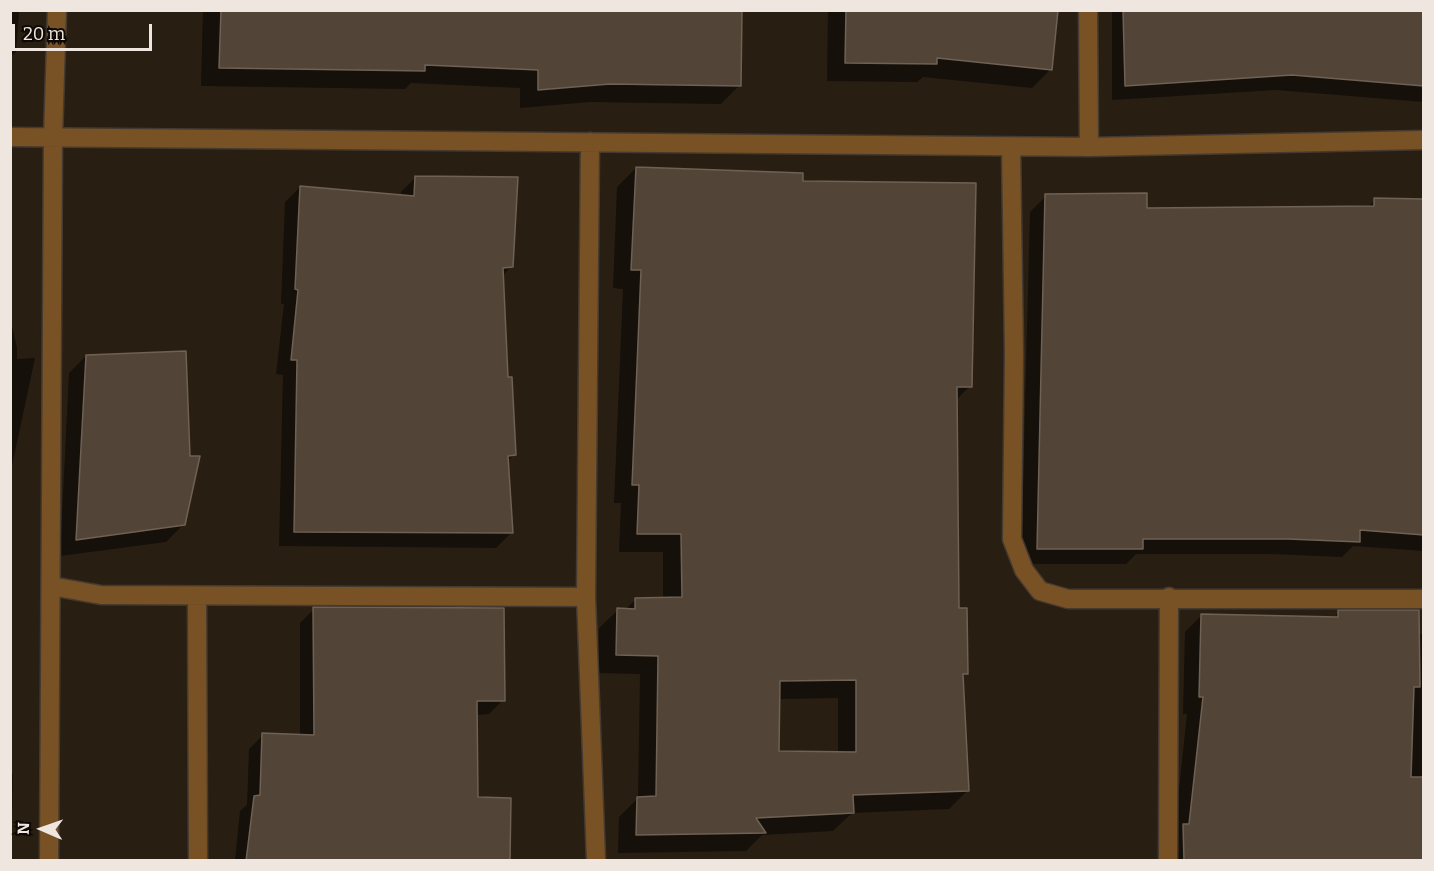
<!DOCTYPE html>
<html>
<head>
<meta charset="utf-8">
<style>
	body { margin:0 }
	#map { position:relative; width:1434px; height:871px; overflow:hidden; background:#291e12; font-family:Bitter,serif }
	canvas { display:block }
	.frame { position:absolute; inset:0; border:12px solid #efe7df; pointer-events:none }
	.north { position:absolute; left:12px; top:799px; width:60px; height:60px; -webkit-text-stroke:4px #0e0905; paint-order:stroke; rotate:272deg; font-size:16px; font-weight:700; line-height:24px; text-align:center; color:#efe7df }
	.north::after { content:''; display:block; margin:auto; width:21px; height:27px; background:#efe7df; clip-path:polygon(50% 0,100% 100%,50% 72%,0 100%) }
	.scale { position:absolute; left:12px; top:24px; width:140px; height:27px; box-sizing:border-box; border:3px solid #efe7df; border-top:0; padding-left:8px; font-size:18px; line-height:21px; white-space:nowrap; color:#efe7df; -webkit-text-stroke:4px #0e0905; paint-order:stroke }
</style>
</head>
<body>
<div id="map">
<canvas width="1434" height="871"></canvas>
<div class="frame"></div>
<div class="north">N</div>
<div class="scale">20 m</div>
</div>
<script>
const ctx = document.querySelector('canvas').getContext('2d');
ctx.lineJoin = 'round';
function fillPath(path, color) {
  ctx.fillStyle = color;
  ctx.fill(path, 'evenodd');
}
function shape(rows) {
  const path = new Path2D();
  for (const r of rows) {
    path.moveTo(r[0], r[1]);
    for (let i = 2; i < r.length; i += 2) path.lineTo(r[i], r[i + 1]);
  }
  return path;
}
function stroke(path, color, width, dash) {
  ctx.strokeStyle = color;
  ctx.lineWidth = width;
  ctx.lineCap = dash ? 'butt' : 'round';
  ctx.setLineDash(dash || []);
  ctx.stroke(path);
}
fillPath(shape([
	[10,10,19,10,16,52,10,57],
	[203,10,741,10,740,85,721,104,590,102,520,108,520,88,411,83,405,89,201,86],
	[828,10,1057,10,1050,70,1032,88,923,77,917,82,827,81],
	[1112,10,1424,10,1424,102,1276,90,1112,100],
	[636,168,801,182,970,386,955,401,958,610,966,673,962,678,968,790,949,809,852,813,833,831,762,835,746,851,618,853,619,817,638,798,640,674,598,673,599,628,618,610,625,610,636,599,663,599,663,552,619,552,621,503,614,503,623,289,613,288,617,187],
	[838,698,838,754,778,753,779,699],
	[416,177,511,267,502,276,507,379,514,455,507,461,511,533,496,548,279,546,283,375,276,374,284,304,281,304,285,202,300,187,401,196,401,192],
	[1046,196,1145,210,1367,208,1375,200,1424,201,1424,551,1353,546,1342,557,1271,554,1136,554,1126,564,1021,564,1030,212],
	[10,317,17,348,17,359,35,358,10,475],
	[86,356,183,525,166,542,60,556,69,373],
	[314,609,503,700,489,714,475,715,476,798,508,860,235,860,240,811,247,805,249,749,263,735,300,736,300,623],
	[1339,612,1424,635,1424,860,1167,860,1174,836,1187,714,1183,714,1185,632,1202,615,1332,619],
	[10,774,13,774,11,860,10,860]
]), '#0007');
const building = shape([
	[221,10,742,10,741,86,610,84,538,90,538,70,425,65,425,71,219,68,221,10],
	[846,10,1058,10,1052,70,937,58,937,64,845,63,846,10],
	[1123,10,1424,10,1424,86,1292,75,1125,86,1123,10],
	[636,167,803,173,803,181,976,183,972,387,957,387,959,608,967,608,968,674,963,674,969,791,853,795,854,813,756,818,766,833,636,835,637,797,656,796,658,656,616,655,617,608,635,609,635,598,682,597,681,534,637,534,639,485,632,485,641,270,631,270,636,167],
	[856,680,856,752,779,751,780,681,856,680],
	[415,176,518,177,513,267,503,268,508,377,512,377,516,455,508,456,513,533,294,532,297,360,291,360,298,290,295,289,300,186,414,196,415,176],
	[1147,193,1147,208,1374,206,1374,198,1424,199,1424,535,1360,530,1360,542,1288,539,1143,539,1143,549,1037,549,1045,194,1147,193],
	[186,351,190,456,200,456,185,525,76,540,86,355,186,351],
	[313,607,504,608,505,701,477,701,478,797,511,798,510,861,246,861,254,796,260,795,262,733,314,735,313,607],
	[1338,610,1419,610,1420,687,1414,687,1411,777,1424,777,1424,861,1184,861,1183,824,1189,824,1203,697,1199,697,1201,614,1338,617,1338,610]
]);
fillPath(building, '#524538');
stroke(building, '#6f6153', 1.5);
const minor = shape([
	[1088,10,1089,147],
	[10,137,1089,147,1424,140],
	[590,142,586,597,596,860],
	[1011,147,1014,353,1012,539,1024,570,1040,591,1068,599,1424,599],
	[51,586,101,595,586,597],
	[197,596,198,860],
	[49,860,53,137,57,10],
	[1168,860,1169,597]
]);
stroke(minor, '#453a2f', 21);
stroke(minor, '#785125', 18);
</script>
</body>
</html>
